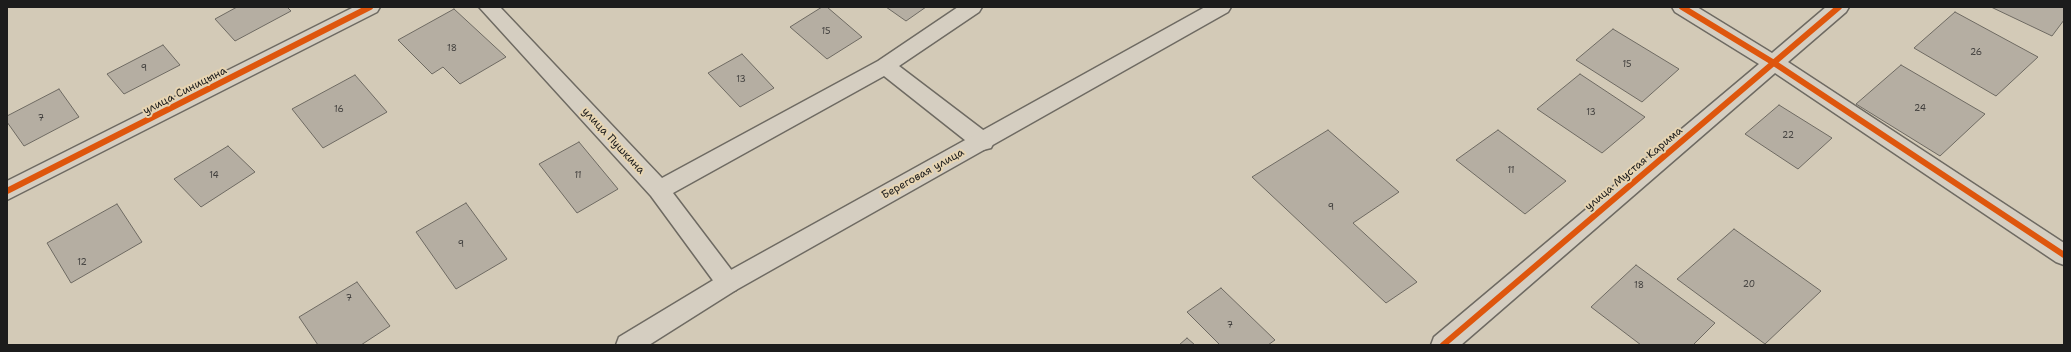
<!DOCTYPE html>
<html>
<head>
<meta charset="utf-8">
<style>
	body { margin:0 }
	#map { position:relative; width:2071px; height:352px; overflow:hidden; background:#d3cab7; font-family:"Shantell Sans",sans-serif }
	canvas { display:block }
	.frame { position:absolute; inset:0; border:8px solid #1c1c1c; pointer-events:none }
</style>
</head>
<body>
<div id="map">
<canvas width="2071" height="352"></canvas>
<div class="frame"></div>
</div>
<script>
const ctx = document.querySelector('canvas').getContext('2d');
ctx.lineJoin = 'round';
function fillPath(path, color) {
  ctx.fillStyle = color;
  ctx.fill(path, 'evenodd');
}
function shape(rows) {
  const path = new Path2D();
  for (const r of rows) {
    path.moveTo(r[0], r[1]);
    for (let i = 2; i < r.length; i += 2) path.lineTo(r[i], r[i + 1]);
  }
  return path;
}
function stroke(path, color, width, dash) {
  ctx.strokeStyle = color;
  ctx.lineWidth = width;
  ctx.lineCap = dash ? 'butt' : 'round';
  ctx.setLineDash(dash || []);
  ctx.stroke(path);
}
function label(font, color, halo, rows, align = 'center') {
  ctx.font = font + ' "Shantell Sans",sans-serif';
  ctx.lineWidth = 4;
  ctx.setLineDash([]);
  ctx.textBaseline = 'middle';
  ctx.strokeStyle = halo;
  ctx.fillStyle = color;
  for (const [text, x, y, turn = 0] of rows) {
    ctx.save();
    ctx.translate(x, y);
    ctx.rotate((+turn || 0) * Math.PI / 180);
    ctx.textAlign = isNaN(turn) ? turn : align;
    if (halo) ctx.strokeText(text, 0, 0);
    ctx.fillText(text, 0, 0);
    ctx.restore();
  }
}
const building = shape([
	[237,7,287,7,291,11,235,41,215,19,237,7],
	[822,7,827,7,862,37,827,59,790,27,822,7],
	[886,7,926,7,906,21,886,7],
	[1991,7,2064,7,2064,20,2052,36,1991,7],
	[454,9,506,57,460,84,443,67,432,74,398,40,454,9],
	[1955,12,2038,57,1996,96,1914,48,1955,12],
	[1613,29,1679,69,1642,102,1576,60,1613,29],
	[163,45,180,65,124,94,107,74,163,45],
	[742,54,774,88,740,107,708,73,742,54],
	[1901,65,1985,114,1940,156,1856,104,1901,65],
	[1580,74,1645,117,1602,153,1537,109,1580,74],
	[355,75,387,112,323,148,292,109,355,75],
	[59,89,79,117,24,146,7,122,7,116,59,89],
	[1779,105,1832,138,1798,169,1745,134,1779,105],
	[1328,130,1399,192,1353,223,1417,282,1386,303,1252,177,1328,130],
	[1498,130,1566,181,1525,214,1456,160,1498,130],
	[579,142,618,189,577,213,539,164,579,142],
	[228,146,255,172,201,207,174,179,228,146],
	[466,203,507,259,456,289,416,232,466,203],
	[117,204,142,242,71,283,47,243,117,204],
	[1734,229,1821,291,1765,344,1677,279,1734,229],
	[1636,265,1715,323,1693,345,1641,345,1591,307,1636,265],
	[357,282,390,326,361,345,318,345,299,317,357,282],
	[1221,288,1275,340,1268,345,1220,345,1187,312,1221,288],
	[1187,338,1195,345,1179,345,1187,338]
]);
fillPath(building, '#b5aea2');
stroke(building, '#6e6a62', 1);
const minor = shape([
	[354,7,380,7,377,12,7,200,7,181,354,7],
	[479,7,500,7,662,178,878,61,958,7,982,7,979,12,899,66,991,136,994,142,991,148,983,150,975,148,884,76,673,193,736,276,740,283,736,290,728,293,720,290,651,196,479,7],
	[1672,7,1697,7,1772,53,1826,7,1849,7,1846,12,1788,62,2064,243,2064,265,2056,262,1775,73,1461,345,1431,345,1434,337,1759,64,1675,12,1672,7]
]);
const major = shape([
	[1205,7,1231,7,1228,12,736,290,649,345,616,345,619,337,720,276,1205,7]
]);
stroke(minor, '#6e6a62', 3);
stroke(major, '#6e6a62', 3);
fillPath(minor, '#d5cec1');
fillPath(major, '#d5cec1');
stroke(shape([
	[1682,7,1774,63,2064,255],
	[7,191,370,7],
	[1443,345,1839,7]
]), '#de560d', 6);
label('9px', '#42403e', null, [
	["15",826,32],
	["18",452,49],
	["26",1976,53],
	["15",1627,65],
	["9",144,69],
	["13",741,80],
	["24",1920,109],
	["16",339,110],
	["13",1591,113],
	["7",41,119],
	["22",1788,136],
	["11",1511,171],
	["14",214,176],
	["11",578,176],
	["9",1331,208],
	["9",461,245],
	["12",82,263],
	["20",1749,285],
	["18",1639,286],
	["7",349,299],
	["7",1230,326]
]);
label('11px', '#1c1c1c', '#e6d4b2', [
	["улица Синицына",185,91,-27],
	["улица Пушкина",613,141,47],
	["улица Мустая Карима",1634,169,-40],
	["Береговая улица",923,174,-29]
]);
</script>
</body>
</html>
